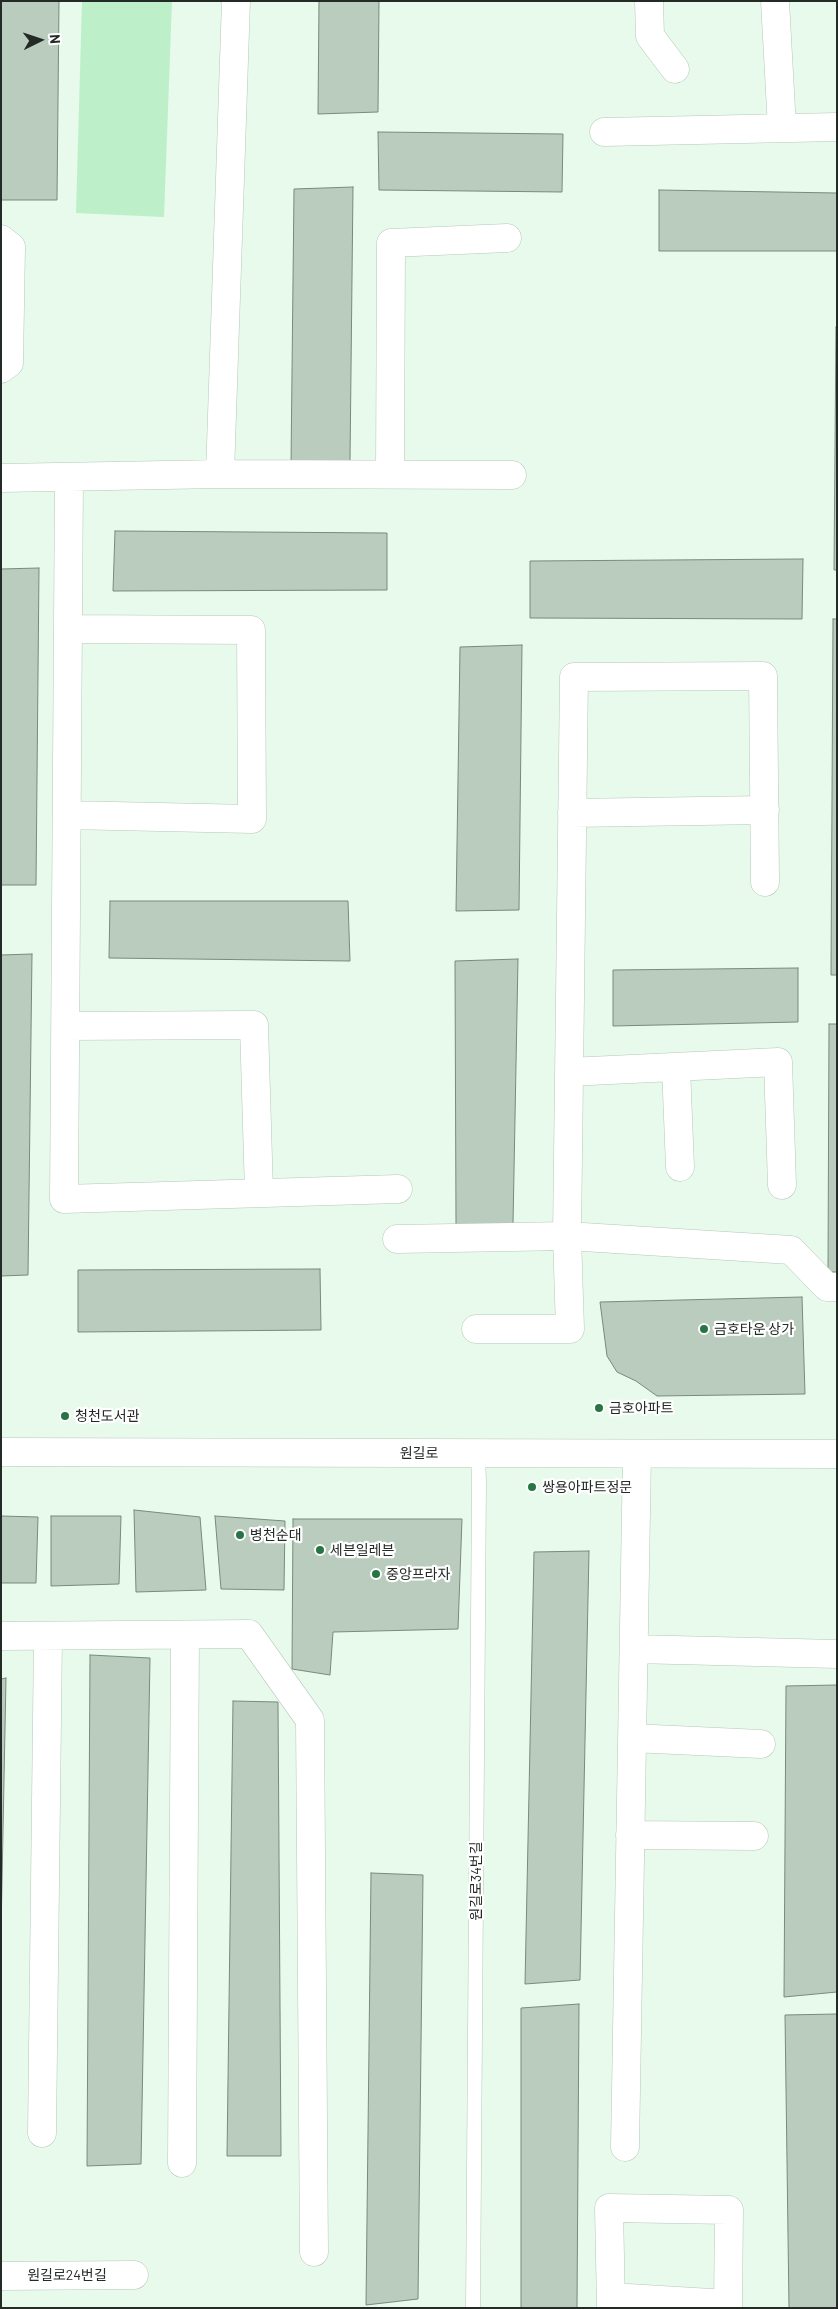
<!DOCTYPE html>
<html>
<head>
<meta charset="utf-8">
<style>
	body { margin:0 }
	#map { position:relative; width:838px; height:2309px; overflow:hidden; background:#e7faec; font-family:Barlow,sans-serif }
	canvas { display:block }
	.frame { position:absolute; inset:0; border:2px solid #242b26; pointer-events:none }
	.north { position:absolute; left:15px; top:15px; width:50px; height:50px; -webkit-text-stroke:4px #fff; paint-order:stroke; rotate:86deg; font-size:14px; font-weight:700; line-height:20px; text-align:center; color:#242b26 }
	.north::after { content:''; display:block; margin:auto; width:18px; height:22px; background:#242b26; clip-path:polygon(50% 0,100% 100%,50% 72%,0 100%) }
</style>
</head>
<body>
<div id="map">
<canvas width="838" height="2309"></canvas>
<div class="frame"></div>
<div class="north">N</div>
</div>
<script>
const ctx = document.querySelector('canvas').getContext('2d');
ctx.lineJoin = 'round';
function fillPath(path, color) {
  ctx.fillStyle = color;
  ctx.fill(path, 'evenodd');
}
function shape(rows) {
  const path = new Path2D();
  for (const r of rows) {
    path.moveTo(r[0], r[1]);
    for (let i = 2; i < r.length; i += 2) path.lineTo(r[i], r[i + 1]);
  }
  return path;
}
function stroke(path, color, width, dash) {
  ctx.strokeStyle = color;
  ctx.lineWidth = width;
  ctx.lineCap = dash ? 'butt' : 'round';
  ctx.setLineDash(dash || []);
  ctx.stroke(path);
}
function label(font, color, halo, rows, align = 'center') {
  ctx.font = font + ' Barlow,"Noto Sans KR",sans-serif';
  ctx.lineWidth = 4.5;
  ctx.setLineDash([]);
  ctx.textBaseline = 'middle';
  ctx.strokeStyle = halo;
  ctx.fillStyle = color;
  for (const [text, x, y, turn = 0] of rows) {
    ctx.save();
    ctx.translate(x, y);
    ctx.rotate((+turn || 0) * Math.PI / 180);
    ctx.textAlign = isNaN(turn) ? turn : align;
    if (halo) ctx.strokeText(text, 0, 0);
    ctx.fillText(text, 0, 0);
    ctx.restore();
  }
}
fillPath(shape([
	[82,1,172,1,164,217,76,213]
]), '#bdefc9');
const building = shape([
	[1,1,59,1,57,200,1,200,1,1],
	[319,1,379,1,378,112,318,114,319,1],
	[378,132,563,134,562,192,379,190,378,132],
	[353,187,350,461,291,464,294,189,353,187],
	[659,190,837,193,837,251,659,251,659,190],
	[836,327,837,327,837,570,834,570,836,327],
	[115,531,387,533,387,590,113,591,115,531],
	[803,559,802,619,530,618,530,561,803,559],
	[39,568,36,885,1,885,1,569,39,568],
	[833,619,837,619,837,975,831,975,833,619],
	[522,645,519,910,456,911,460,647,522,645],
	[110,901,348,901,350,961,109,958,110,901],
	[32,954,28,1275,1,1276,1,955,32,954],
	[518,959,513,1224,456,1226,455,961,518,959],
	[798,968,798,1022,613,1026,613,970,798,968],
	[829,1024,837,1024,837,1272,828,1272,829,1024],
	[320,1269,321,1330,78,1332,78,1270,320,1269],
	[802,1297,805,1394,657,1396,636,1381,617,1372,607,1356,600,1302,802,1297],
	[134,1510,200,1517,206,1590,136,1592,134,1510],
	[1,1516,38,1517,36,1583,1,1583,1,1516],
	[51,1516,121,1516,119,1584,51,1586,51,1516],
	[215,1516,285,1521,284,1590,221,1589,215,1516],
	[293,1519,462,1519,458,1629,333,1632,330,1675,292,1669,293,1519],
	[589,1551,580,1980,525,1984,534,1552,589,1551],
	[90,1655,150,1658,141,2164,87,2166,90,1655],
	[6,1678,1,1933,1,1679,6,1678],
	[837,1685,837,1992,784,1997,786,1686,837,1685],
	[233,1701,278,1702,281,2156,227,2156,233,1701],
	[371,1873,423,1875,418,2299,366,2305,371,1873],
	[579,2004,577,2308,521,2308,521,2008,579,2004],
	[837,2014,837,2308,789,2308,785,2015,837,2014]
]);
fillPath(building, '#b9ccbe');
stroke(building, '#798a7d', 1);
const service = shape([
	[473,2308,479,1482,478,1454]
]);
const minor = shape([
	[236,1,220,474,512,475],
	[649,1,650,36,675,69],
	[775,1,782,128],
	[604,132,837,127],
	[1,239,11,247,9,363,1,369],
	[390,474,391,243,507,238],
	[69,477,64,1199,398,1189],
	[1,478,220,474],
	[572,813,765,810],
	[67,815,252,819,251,630,68,629],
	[66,1026,254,1025,259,1193],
	[676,1067,680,1167],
	[569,1072,778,1062,782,1185],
	[397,1239,567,1236,791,1250,827,1287,837,1287],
	[476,1329,570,1329,567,1236,574,677,763,676,765,882],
	[1,1636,249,1634,310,1720,314,2252],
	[634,1649,837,1654],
	[632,1738,761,1744],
	[630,1835,754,1836],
	[42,2133,48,1636],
	[625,2147,637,1454],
	[182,2163,185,1635],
	[1,2276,134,2275],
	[611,2297,728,2304],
	[611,2308,609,2208,729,2210,728,2308]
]);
const tertiary = shape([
	[1,1452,837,1454]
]);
stroke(service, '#b5c7b9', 15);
stroke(minor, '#b5c7b9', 29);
stroke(tertiary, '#b5c7b9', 29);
stroke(service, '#fff', 14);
stroke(minor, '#fff', 28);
stroke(tertiary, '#fff', 28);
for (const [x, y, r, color] of [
	[704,1329,5,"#277545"],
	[599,1408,5,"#277545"],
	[65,1416,5,"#277545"],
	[532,1487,5,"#277545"],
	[240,1535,5,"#277545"],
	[320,1550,5,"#277545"],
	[376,1574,5,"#277545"]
]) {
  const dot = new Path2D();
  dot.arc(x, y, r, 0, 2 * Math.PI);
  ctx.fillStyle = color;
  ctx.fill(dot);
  stroke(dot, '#fff', 2);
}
label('14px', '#242b26', '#fff', [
	["금호타운 상가",714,1329],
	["금호아파트",609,1408],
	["청천도서관",75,1416],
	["쌍용아파트정문",542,1487],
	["병천순대",250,1535],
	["세븐일레븐",330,1550],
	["중앙프라자",386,1574]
], 'left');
label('14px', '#242b26', '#fff', [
	["원길로",419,1453],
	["원길로34번길",476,1881,-90],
	["원길로24번길",67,2275]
]);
</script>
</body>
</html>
